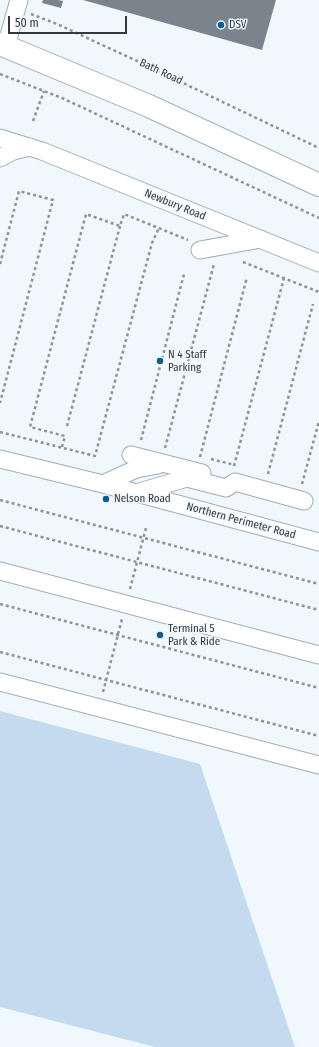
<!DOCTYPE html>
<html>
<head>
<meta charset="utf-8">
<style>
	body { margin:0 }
	#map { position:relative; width:319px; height:1047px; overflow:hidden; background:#f0f7fd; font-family:"Fira Sans Condensed",sans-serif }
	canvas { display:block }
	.scale { position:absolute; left:8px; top:16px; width:119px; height:18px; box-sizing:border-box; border:2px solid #33383c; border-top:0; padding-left:5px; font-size:12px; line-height:14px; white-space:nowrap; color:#33383c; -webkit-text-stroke:3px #f0f7fd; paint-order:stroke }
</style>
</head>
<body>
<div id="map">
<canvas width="319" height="1047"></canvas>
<div class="scale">50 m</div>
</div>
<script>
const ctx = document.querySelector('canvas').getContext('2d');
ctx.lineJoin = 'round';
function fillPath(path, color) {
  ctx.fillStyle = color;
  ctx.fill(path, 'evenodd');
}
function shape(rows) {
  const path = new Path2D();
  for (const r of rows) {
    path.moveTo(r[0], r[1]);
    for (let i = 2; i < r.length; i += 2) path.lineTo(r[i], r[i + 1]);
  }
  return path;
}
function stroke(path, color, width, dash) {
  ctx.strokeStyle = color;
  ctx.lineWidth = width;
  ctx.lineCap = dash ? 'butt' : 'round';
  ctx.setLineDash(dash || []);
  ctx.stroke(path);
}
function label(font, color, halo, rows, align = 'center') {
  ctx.font = font + ' "Fira Sans Condensed",sans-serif';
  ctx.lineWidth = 3;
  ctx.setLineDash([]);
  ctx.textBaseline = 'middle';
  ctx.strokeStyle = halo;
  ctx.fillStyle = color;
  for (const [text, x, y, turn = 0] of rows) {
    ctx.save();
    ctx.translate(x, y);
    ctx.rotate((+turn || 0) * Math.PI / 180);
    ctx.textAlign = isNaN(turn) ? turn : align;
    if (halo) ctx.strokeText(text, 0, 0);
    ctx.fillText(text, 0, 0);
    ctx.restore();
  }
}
fillPath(shape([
	[0,711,200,764,295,1047,155,1047,0,1007]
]), '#c4dbef');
fillPath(shape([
	[43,0,58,0,63,1,61,8,42,3],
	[83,0,276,0,262,50]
]), '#79848d');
const minor = shape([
	[6,46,19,0],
	[0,138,42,151,319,263],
	[0,158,13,151,30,147],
	[200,250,261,239],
	[131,455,202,473],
	[0,459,103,484,319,542],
	[103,484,136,469,158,465],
	[136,493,187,478,226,488,235,482,304,501],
	[0,571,319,655],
	[0,682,319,765]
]);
const highway = shape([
	[0,44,149,106,319,185]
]);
stroke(minor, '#a1acb6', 19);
stroke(highway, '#a1acb6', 24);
stroke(shape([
	[31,14,57,24,137,61,319,148],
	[0,74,62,98,319,218],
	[33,121,44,91],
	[243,262,319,292],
	[0,264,19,191,53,200,0,403],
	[67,426,120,226],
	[0,432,95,456,152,243,159,228],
	[141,440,184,274],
	[62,447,65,436,30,427,86,214,120,226,124,214,188,240],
	[165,448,214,264],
	[200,457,247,277],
	[211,459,235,465],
	[234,466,284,278],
	[268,474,313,304],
	[302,484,319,421],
	[0,500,319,584],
	[0,526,319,610],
	[130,589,146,528],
	[0,604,319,688],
	[0,652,319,736],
	[103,692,122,619]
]), '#8d9398', 2.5, [3, 3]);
stroke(minor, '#fff', 17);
stroke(highway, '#fff', 22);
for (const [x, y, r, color] of [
	[221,25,4,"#0f5c8f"],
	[160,361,4,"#0f5c8f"],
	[106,499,4,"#0f5c8f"],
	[160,635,4,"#0f5c8f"]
]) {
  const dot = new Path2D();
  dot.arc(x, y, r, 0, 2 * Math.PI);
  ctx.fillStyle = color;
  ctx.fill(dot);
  stroke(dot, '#f0f7fd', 1.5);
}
label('11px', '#33383c', '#f0f7fd', [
	["DSV",229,25],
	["N 4 Staff",168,355],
	["Parking",168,368],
	["Nelson Road",114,499],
	["Terminal 5",168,629],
	["Park & Ride",168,642]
], 'left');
label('11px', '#33383c', '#f0f7fd', [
	["Bath Road",161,72,25],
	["Newbury Road",175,205,22],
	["Northern Perimeter Road",241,521,15]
]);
</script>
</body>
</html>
